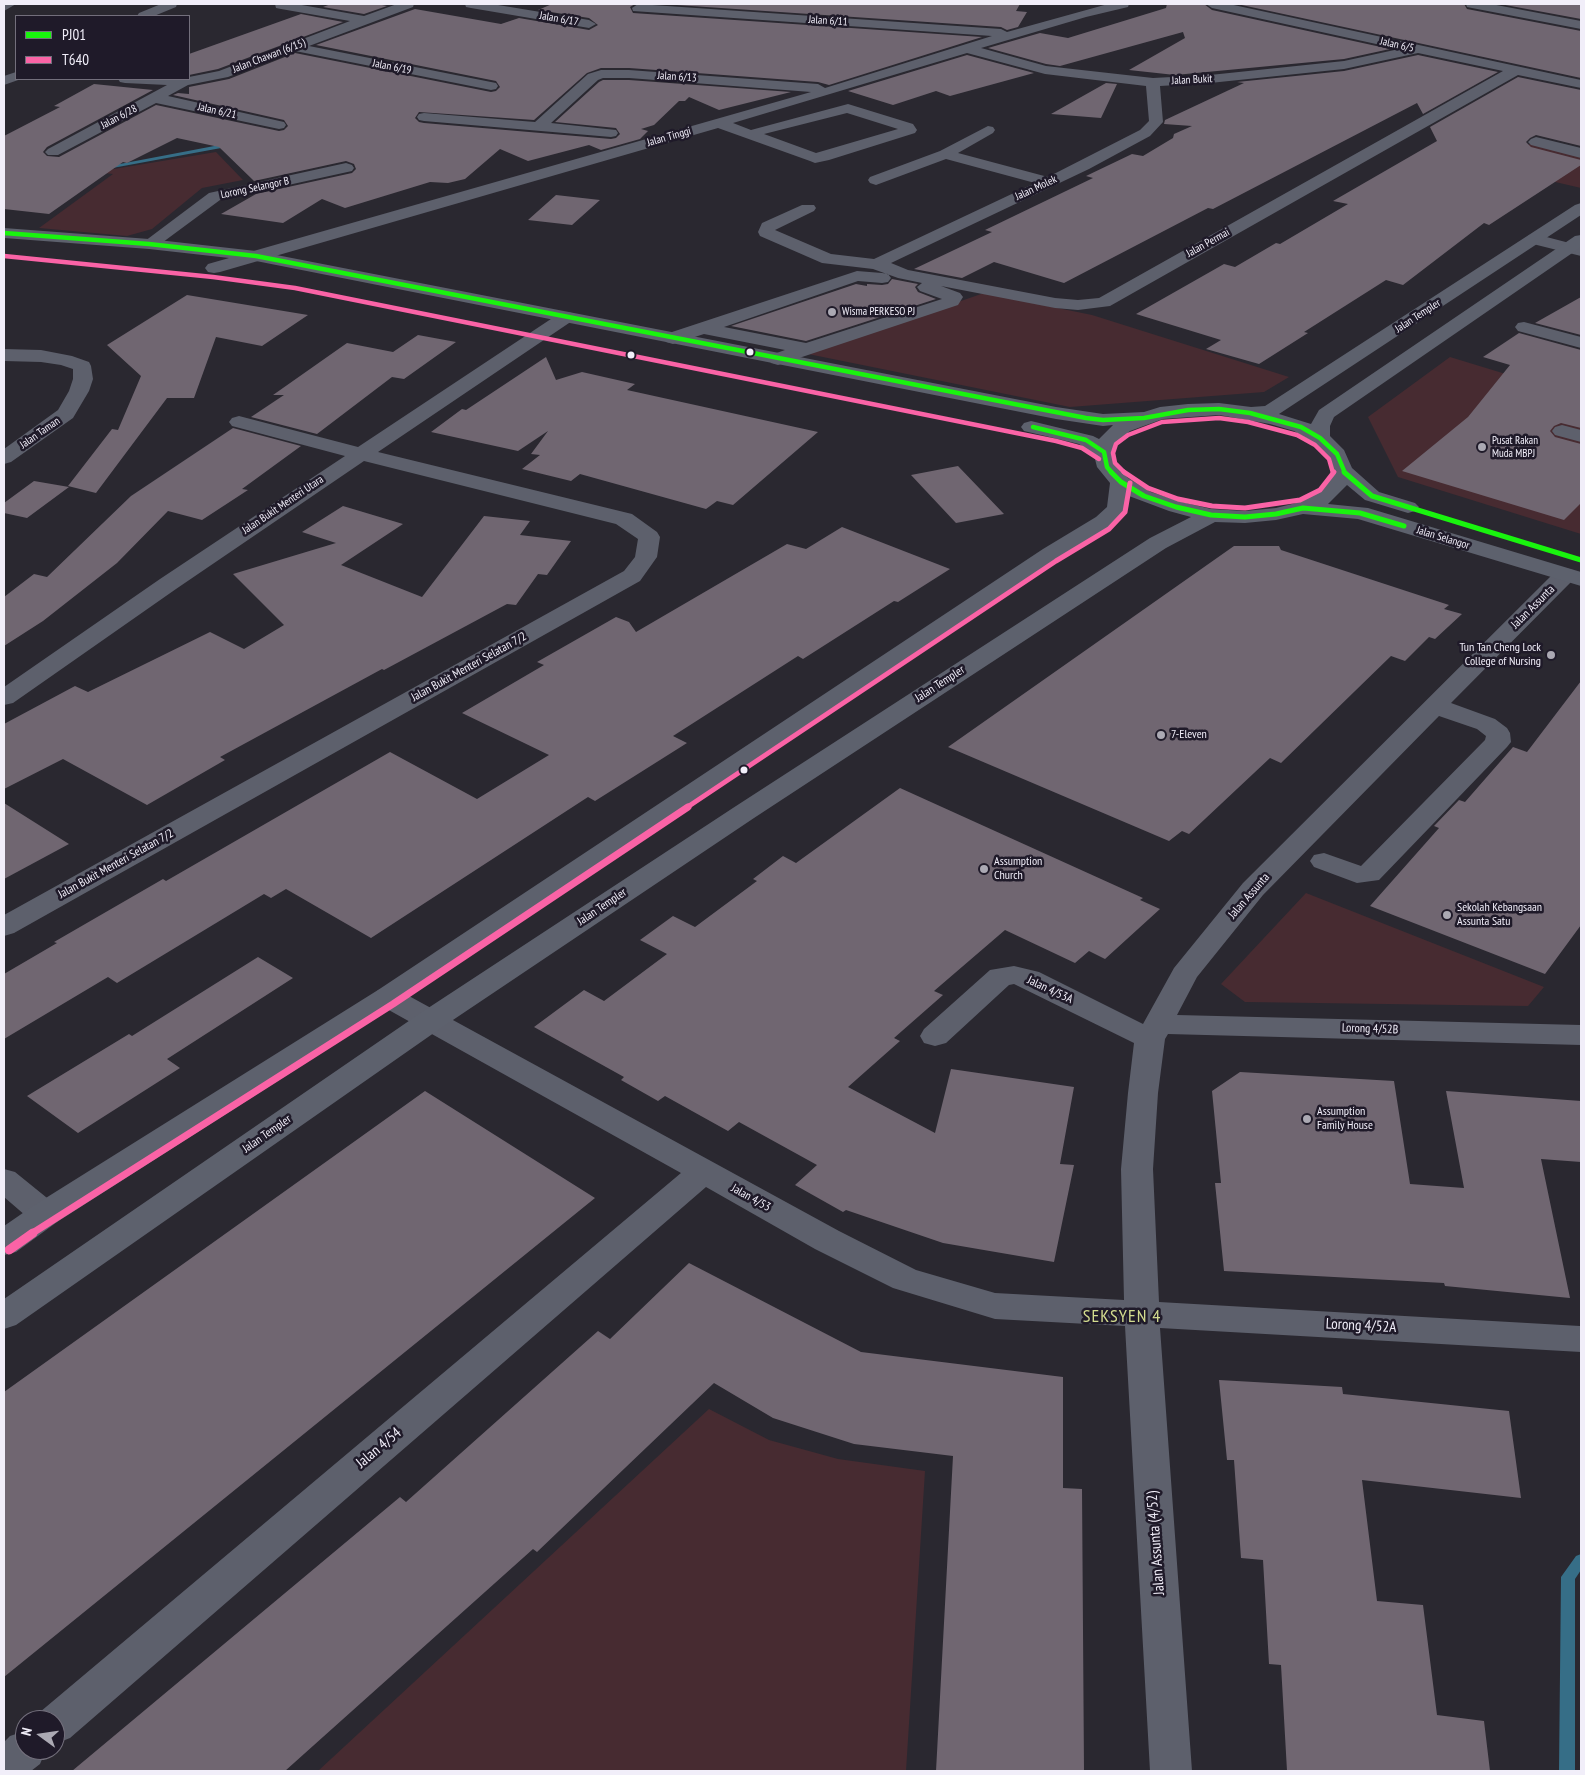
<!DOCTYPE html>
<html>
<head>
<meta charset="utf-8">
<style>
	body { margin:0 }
	#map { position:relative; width:1585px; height:1775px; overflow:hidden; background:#2a2830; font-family:"PT Sans Narrow",sans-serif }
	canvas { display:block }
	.frame { position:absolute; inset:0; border:5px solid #f1eef9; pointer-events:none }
	.legend { position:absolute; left:15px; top:15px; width:175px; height:65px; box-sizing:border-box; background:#1f1a29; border:1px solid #736f7c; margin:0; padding:6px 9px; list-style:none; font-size:15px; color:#f1eef9 }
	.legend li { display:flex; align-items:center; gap:10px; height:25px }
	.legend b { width:25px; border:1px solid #736f7c }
	.north { position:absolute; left:15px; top:1710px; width:50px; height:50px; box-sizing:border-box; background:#1f1a29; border:1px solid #736f7c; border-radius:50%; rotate:284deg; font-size:14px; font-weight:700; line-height:20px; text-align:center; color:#f1eef9 }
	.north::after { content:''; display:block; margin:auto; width:18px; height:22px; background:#aba9b3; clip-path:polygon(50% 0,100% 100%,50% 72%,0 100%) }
</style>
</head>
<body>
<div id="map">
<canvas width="1585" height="1775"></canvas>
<div class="frame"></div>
<ul class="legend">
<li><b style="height:6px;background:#19f40e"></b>PJ01</li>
<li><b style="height:6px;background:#fa63a6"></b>T640</li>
</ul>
<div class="north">N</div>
</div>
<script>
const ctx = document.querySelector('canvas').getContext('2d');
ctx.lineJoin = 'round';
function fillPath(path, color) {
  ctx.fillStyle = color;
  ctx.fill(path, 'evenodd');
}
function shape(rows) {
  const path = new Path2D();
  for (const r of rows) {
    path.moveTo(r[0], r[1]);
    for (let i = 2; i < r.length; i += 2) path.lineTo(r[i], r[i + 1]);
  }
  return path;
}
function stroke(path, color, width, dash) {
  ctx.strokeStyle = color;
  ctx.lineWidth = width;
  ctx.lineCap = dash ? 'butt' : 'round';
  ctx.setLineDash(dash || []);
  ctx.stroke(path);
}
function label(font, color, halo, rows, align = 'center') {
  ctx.font = font + ' "PT Sans Narrow",sans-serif';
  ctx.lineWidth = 5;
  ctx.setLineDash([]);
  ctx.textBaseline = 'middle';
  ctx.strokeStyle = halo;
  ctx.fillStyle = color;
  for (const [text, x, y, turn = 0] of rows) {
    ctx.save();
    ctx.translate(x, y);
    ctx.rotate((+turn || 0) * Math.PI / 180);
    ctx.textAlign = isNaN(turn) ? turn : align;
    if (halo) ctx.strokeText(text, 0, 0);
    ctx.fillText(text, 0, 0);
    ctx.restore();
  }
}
fillPath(shape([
	[1530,144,1581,156,1581,188,1491,167],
	[216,152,243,180,202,188,152,229,127,236,39,228,113,174,96,172],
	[984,293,1092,315,1289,377,1264,392,1070,407,808,354],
	[1450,357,1581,397,1581,534,1398,477,1368,417],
	[1306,893,1544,987,1528,1006,1245,1002,1221,984],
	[709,1409,769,1440,838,1459,925,1471,906,1771,318,1771]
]), '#472b31');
fillPath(shape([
	[230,143,232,144,232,146,107,169,104,167,230,143],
	[1581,1554,1581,1570,1575,1579,1575,1771,1559,1771,1561,1577,1576,1556,1581,1554]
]), '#366e87');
fillPath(shape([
	[331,4,377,4,387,6,364,14,323,7],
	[552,4,635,4,630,7,633,13,982,37,829,85,818,82,629,68,601,68,587,73,534,120,419,112,415,118,419,122,424,123,611,139,616,138,620,134,616,128,555,122,599,82,603,80,629,80,791,92,719,110,689,97,685,101,679,101,654,125,641,129,648,131,640,139,601,150,589,145,528,161,500,149,465,179,448,183,430,182,345,208,322,199,283,223,221,214,256,194,352,173,356,169,354,164,346,161,254,181,219,147,177,138,127,163,123,162,49,214,4,209,4,136,60,107,54,106,94,84,153,90,47,147,43,152,47,156,59,157,156,105,279,131,284,130,288,126,284,120,173,95,178,93,189,94,189,87,229,79,295,53,491,92,496,91,500,87,496,81,316,45,415,9,501,24,519,18,589,30,598,25,589,18,538,10],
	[662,4,1020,4,1016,11,1027,12,1018,27,1007,30,1001,27],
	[1167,4,1204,4,1212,10,1390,49,1344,59,1175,75,1129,70,1185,38,1183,32,1060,66,1046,64,988,48,1040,33,1068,38,1166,8],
	[1237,4,1464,4,1467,9,1581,31,1581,78],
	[1500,4,1581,4,1581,19],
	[301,14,343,22,218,69,189,75,189,54],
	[967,55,1034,73,950,96,936,91,893,105,848,91],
	[1418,55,1498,72,1423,114,1417,103,1213,209,1208,208,1064,283,994,262,962,278,914,269,992,232,985,230,1093,178,1086,176,1132,154,1143,156,1173,138,1174,134,1192,126,1164,124,1165,120,1244,83,1237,82,1344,71],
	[1518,77,1581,90,1581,146,1536,135,1530,138,1526,142,1531,147,1581,160,1581,165,1489,225,1484,223,1403,285,1386,280,1304,332,1308,333,1259,364,1206,349,1221,340,1136,314,1224,264,1235,267,1276,243,1280,244,1348,204,1333,201,1437,141,1430,127],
	[1106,83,1117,84,1101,118,1051,114],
	[556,195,600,200,572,225,528,220],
	[892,279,918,284,915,287,918,292,936,299,806,341,731,326,856,284,867,286,867,284,882,285,888,284],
	[187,295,308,315,262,346,216,337,194,398,167,398,96,493,68,486,112,429,118,430,141,376,107,345],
	[1581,297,1581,335,1535,323],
	[1519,333,1581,350,1581,428,1561,423,1554,426,1550,431,1555,437,1581,444,1581,503,1564,520,1402,471,1468,417,1510,365,1483,357],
	[418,335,456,342,404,379,392,377,317,434,251,417,284,395,273,395,347,343,393,352],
	[546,357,556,380,582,372,635,384,627,390,818,432,733,505,717,501,706,509,580,474,571,481,522,469,540,455,531,454,548,431,518,451,431,432,462,409,466,410],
	[233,428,301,446,242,489,248,490,202,520,168,511,117,563,43,621,4,646,4,597,34,574,47,577,131,496],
	[958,466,1004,514,956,523,911,475],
	[34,481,69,487,27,518,4,513,4,503],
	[343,506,403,524,341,565,422,597,484,516,530,521,520,535,571,541,547,575,538,574,516,605,507,604,384,670,382,669,220,757,225,760,147,805,63,759,4,789,4,724,75,686,88,692,210,632,244,649,284,625,233,574,336,543,302,532],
	[842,527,950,569,898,602,894,601,803,659,798,656,673,736,687,743,595,801,588,797,371,938,286,889,271,898,264,894,117,983,108,977,4,1039,4,974,57,943,54,942,163,879,166,881,390,752,477,799,549,755,462,713,544,665,537,662,616,617,629,622,636,632,787,544,806,549],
	[1234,546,1279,546,1281,550,1449,605,1444,609,1462,614,1435,639,1429,637,1405,661,1391,656,1281,763,1270,758,1189,834,1182,831,1169,841,948,747],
	[1581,681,1581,925,1545,974,1370,906,1439,828,1434,826,1459,800,1465,802,1513,747,1527,752],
	[900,788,1143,898,1140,900,1160,909,1105,959,1089,951,1075,963,1005,930,934,991,943,995,894,1038,900,1041,848,1087,935,1133,951,1069,1074,1087,1060,1164,1074,1165,1054,1262,943,1243,846,1210,843,1212,795,1185,817,1165,739,1122,728,1131,665,1096,658,1101,621,1080,624,1077,534,1027,584,990,604,1001,667,954,640,940,673,916,695,927,757,881,753,879,783,856,796,863],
	[4,803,69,844,4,879],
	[258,957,293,978,167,1059,180,1068,78,1133,27,1096,129,1034,132,1036],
	[1240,1072,1394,1081,1410,1184,1464,1188,1446,1091,1581,1101,1581,1162,1541,1159,1570,1298,1445,1286,1444,1283,1224,1271,1215,1183,1221,1183,1212,1091],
	[425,1091,595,1198,4,1677,4,1392],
	[689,1263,861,1352,1063,1377,1063,1488,1082,1489,1084,1771,936,1771,953,1456,854,1444,773,1418,714,1383,537,1552,533,1549,285,1771,72,1771,400,1497,406,1502,598,1331,610,1339],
	[1219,1380,1342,1387,1343,1394,1509,1411,1521,1498,1362,1480,1377,1601,1423,1605,1437,1715,1484,1721,1490,1771,1287,1771,1281,1665,1269,1664,1263,1560,1241,1558,1234,1460,1227,1460]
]), '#706671');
fillPath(shape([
	[4,4,16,4,4,11,4,4],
	[161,4,177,4,176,7,154,16,137,16,139,13,161,4],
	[275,4,296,4,364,16,397,4,414,4,413,7,309,46,491,82,496,83,498,86,496,89,491,90,295,51,228,77,188,85,168,96,284,122,286,125,284,128,279,129,156,103,58,155,48,155,45,152,48,149,167,85,125,83,120,82,118,79,189,79,189,77,219,71,350,21,281,9,276,8,275,4],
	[465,4,492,4,589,20,596,24,589,28,471,8,466,7,465,4],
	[638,4,1001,29,1007,32,1108,4,1129,4,1128,7,1086,17,981,48,1046,66,1153,78,1210,75,1344,61,1399,49,1212,8,1206,4,1229,4,1581,80,1581,88,1518,75,1110,306,1078,310,1055,308,941,286,960,293,963,297,958,305,778,365,771,363,769,359,771,355,785,350,704,334,673,344,666,342,664,338,666,334,857,271,882,273,888,274,891,278,888,282,882,283,858,281,724,327,806,343,942,299,920,291,917,287,922,283,898,278,873,269,822,263,760,236,758,232,762,223,802,205,814,205,816,208,814,211,775,230,831,254,874,259,1035,183,946,159,876,185,870,183,868,180,870,177,940,151,988,126,993,127,995,130,993,133,958,153,1048,177,1140,130,1149,121,1146,86,1045,74,967,53,733,123,751,130,848,104,913,124,917,130,915,133,829,160,815,163,810,161,718,128,220,272,214,273,208,272,205,268,208,264,811,92,629,78,603,78,598,80,551,123,616,130,618,133,616,136,611,137,424,121,419,120,417,117,419,114,424,113,535,122,588,74,601,70,629,70,818,84,825,88,992,36,633,11,632,8,638,4],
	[1418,53,1503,71,1099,298,1078,300,1055,298,908,270,891,263,1089,169,1150,136,1163,122,1160,86,1210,83,1344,69,1418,53],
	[847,113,898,129,816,153,764,134,847,113],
	[1466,4,1491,4,1581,21,1581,29,1472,8,1467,7,1466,4],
	[16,72,16,79,21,79,4,85,4,76,16,72],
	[1536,137,1581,148,1581,158,1531,145,1528,142,1531,139,1536,137],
	[346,163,352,165,354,168,352,171,220,200,155,248,143,248,141,244,209,193,346,163],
	[1535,234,1581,246,1581,256,1529,243,1527,239,1529,235,1535,234],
	[566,312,572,313,575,317,572,321,378,452,632,514,657,532,660,537,657,557,640,581,14,933,4,936,4,915,624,571,635,557,638,539,616,524,364,461,176,589,13,703,4,705,4,687,160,579,345,456,232,426,229,422,232,418,239,416,358,447,560,313,566,312],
	[1524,322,1581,337,1581,348,1518,331,1515,327,1518,323,1524,322],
	[4,349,41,350,72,356,89,362,91,366,93,379,89,391,73,418,11,462,4,464,4,449,58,410,69,391,73,379,73,369,61,365,41,362,4,361,4,349],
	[1562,425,1581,430,1581,442,1555,435,1552,431,1555,427,1562,425],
	[1565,568,1573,570,1576,575,1573,580,1451,703,1495,719,1507,728,1510,733,1511,742,1507,747,1379,880,1357,883,1314,867,1310,861,1314,855,1324,853,1361,866,1485,740,1486,736,1477,729,1439,716,1263,895,1197,977,1177,1015,1581,1025,1581,1045,1168,1034,1165,1039,1158,1093,1153,1169,1159,1302,1580,1326,1581,1352,1160,1328,1192,1771,1150,1771,1125,1326,995,1319,893,1288,815,1249,706,1187,70,1738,55,1744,55,1720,37,1720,40,1712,681,1173,378,1004,373,997,378,990,388,988,398,990,839,1231,916,1270,995,1293,1124,1300,1121,1169,1128,1093,1134,1043,1014,984,1009,985,946,1043,935,1046,924,1043,920,1036,924,1029,990,970,1014,966,1039,972,1143,1024,1174,968,1243,883,1557,570,1565,568],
	[4,1169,15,1172,57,1206,61,1214,57,1222,45,1226,33,1222,4,1197,4,1169],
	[25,1731,25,1750,46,1750,40,1764,31,1771,4,1771,4,1742,10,1736,25,1731]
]), '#5d606c');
fillPath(shape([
	[1581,203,1581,215,1279,414,1311,424,1319,410,1575,236,1581,235,1581,247,1334,417,1330,426,1330,436,1344,450,1352,468,1379,492,1415,503,1419,507,1415,511,1408,513,1365,500,1347,485,1328,504,1368,508,1581,572,1581,586,1358,519,1303,514,1276,520,1245,523,1215,522,1166,548,754,818,441,1028,16,1325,4,1329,4,1299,419,1014,736,806,1150,538,1191,517,1169,511,1129,496,1128,508,1112,527,1059,559,398,1004,57,1222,16,1252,4,1255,4,1226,33,1206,378,990,1043,549,1096,517,1107,507,1110,483,1097,467,1094,455,1079,444,1024,431,1021,427,1024,423,1031,421,1093,436,1099,439,1113,425,1103,426,1056,419,256,261,149,249,4,238,4,228,149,239,256,251,1056,407,1103,414,1144,412,1160,407,1188,404,1219,403,1251,407,1265,406,1575,205,1581,203],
	[1219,415,1270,424,1294,431,1313,442,1328,456,1333,471,1328,482,1318,493,1296,503,1276,508,1245,511,1211,509,1182,502,1151,492,1128,478,1117,466,1114,452,1118,442,1130,431,1163,419,1219,415]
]), '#5d616d');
stroke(shape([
	[4,233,149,244,256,256,1086,418,1103,420,1144,418,1188,410,1219,409,1250,413,1301,427,1320,438,1337,454,1345,473],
	[1033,427,1086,440,1104,452,1107,467,1112,473]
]), '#19f40e', 4.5);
stroke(shape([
	[1111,472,1121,482,1144,496,1176,507,1211,515,1245,517,1276,514,1303,508,1360,513,1404,526],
	[1344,472,1372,496,1581,560]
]), '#19f40e', 5);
stroke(shape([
	[4,256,213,277,295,288,1056,441,1082,448,1099,459],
	[1125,473,1115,463,1113,453,1116,444,1128,435,1162,422,1219,418,1248,422,1297,435,1315,445,1329,459,1333,473]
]), '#fa63a6', 4.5);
stroke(shape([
	[1124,472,1148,488,1178,499,1212,506,1245,508,1300,500,1320,490,1334,472],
	[686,808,1056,561,1109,529,1125,512,1130,483]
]), '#fa63a6', 5);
stroke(shape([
	[31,1234,393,1004,688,807]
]), '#fa63a6', 7);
stroke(shape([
	[9,1250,33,1233]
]), '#fa63a6', 9);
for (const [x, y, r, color] of [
	[832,312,5,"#aba9b3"],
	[750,352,4.5,"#f1eef9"],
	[631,355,4.5,"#f1eef9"],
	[1482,447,5,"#aba9b3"],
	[1551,655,5,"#aba9b3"],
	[1161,735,5,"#aba9b3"],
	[744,770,4.5,"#f1eef9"],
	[984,869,5,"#aba9b3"],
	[1447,915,5,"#aba9b3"],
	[1307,1119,5,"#aba9b3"]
]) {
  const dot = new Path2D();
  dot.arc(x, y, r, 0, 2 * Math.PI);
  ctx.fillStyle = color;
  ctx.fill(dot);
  stroke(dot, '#1f1a29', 2);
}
label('11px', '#f1eef9', '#1f1a29', [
	["Jalan 6/17",559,19,10],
	["Jalan 6/11",828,21,4],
	["Jalan 6/5",1397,45,13],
	["Jalan Chawan (6/15)",269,56,-21],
	["Jalan 6/19",392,67,11],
	["Jalan 6/13",677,77,4],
	["Jalan Bukit",1192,80,-3],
	["Jalan 6/21",217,111,12],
	["Jalan 6/28",119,117,-28],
	["Jalan Tinggi",669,137,-16],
	["Lorong Selangor B",255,188,-12],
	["Jalan Molek",1036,188,-25],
	["Jalan Permai",1208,243,-29],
	["Jalan Templer",1418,316,-33],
	["Jalan Taman",40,433,-35],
	["Jalan Bukit Menteri Utara",283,505,-34],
	["Jalan Selangor",1443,538,17]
]);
label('11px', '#f1eef9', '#1f1a29', [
	["Wisma PERKESO PJ",842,312],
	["Pusat Rakan",1492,441],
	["Muda MBPJ",1492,454]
], 'left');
label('12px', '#f1eef9', '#1f1a29', [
	["Jalan Assunta",1533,607,-45],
	["Jalan Bukit Menteri Selatan 7/2",469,667,-29],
	["Jalan Templer",940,684,-33],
	["Jalan Bukit Menteri Selatan 7/2",116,864,-29],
	["Jalan Assunta",1249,896,-49],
	["Jalan Templer",602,907,-34],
	["Jalan 4/53A",1050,990,25],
	["Lorong 4/52B",1370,1029,2],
	["Jalan Templer",267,1134,-35],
	["Jalan 4/53",751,1198,29]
]);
label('12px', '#f1eef9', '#1f1a29', [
	["Tun Tan Cheng Lock",1541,648,"right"],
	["College of Nursing",1541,662,"right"],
	["7-Eleven",1171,735],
	["Assumption",994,862],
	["Church",994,876],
	["Sekolah Kebangsaan",1457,908],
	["Assunta Satu",1457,922],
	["Assumption",1317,1112],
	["Family House",1317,1126]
], 'left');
label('15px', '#f1eef9', '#1f1a29', [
	["Lorong 4/52A",1361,1326,3],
	["Jalan 4/54",379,1448,-40],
	["Jalan Assunta (4/52)",1156,1543,-94]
]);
ctx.letterSpacing = '1px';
label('18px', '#d3dc8f', '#1f1a29', [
	["SEKSYEN 4",1122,1317]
]);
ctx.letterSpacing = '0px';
</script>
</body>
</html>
